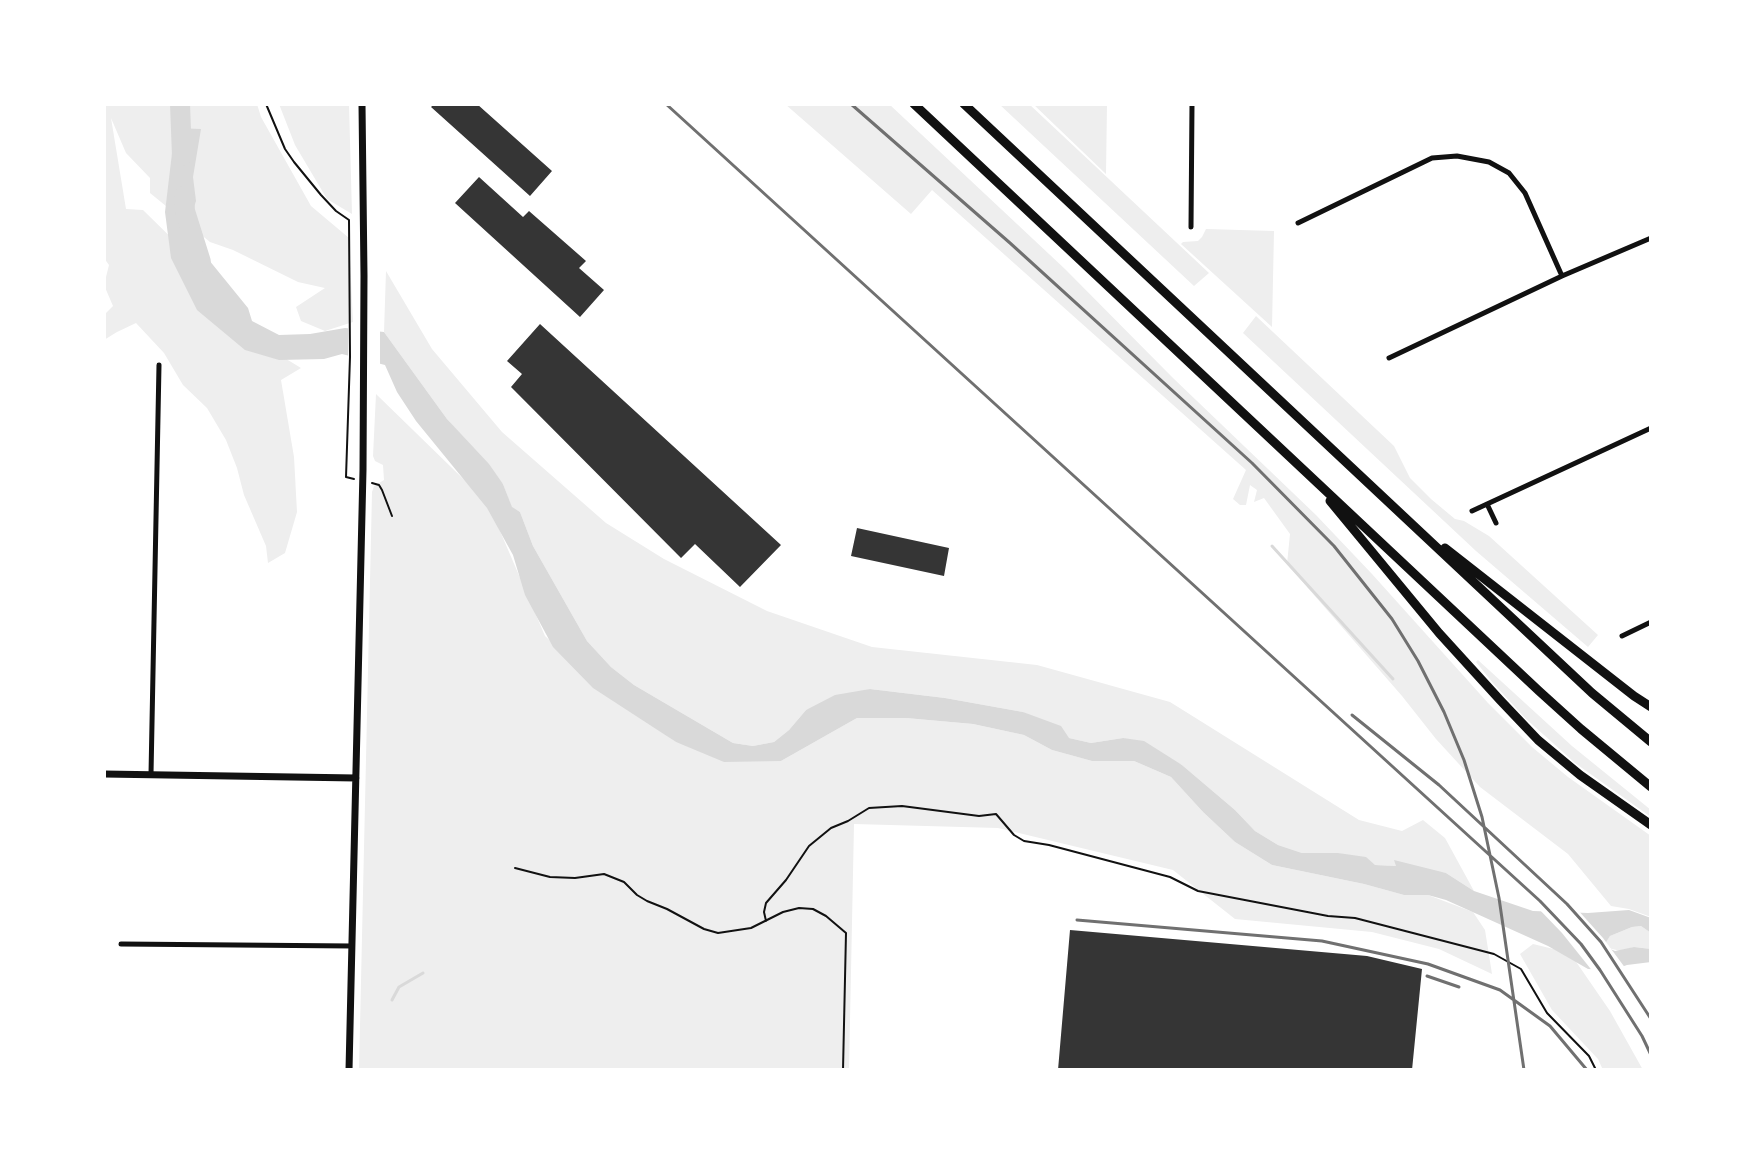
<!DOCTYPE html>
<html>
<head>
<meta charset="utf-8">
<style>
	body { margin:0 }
	#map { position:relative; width:1755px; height:1174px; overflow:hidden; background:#fff; font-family:"Varela Round",sans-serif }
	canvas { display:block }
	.frame { position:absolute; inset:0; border:106px solid #fff; pointer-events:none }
</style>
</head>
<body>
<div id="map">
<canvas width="1755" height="1174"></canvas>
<div class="frame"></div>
</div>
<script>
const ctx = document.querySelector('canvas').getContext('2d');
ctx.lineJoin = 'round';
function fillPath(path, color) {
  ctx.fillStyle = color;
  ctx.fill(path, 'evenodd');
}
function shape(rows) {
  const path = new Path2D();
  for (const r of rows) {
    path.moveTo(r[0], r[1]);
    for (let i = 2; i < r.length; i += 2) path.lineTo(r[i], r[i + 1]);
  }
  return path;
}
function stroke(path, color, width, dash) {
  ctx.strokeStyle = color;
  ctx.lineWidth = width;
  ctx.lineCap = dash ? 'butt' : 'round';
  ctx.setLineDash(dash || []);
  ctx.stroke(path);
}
fillPath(shape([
	[104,104,257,104,261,117,311,206,349,238,353,322,325,331,301,321,296,307,325,288,298,282,233,250,210,242,150,193,150,178,126,153,111,118,126,209,143,210,193,259,255,340,301,368,281,380,294,457,297,512,285,553,268,563,266,546,244,495,237,468,226,440,207,408,183,385,164,353,136,323,117,332,104,340,104,315,113,306,104,285,109,265,104,258],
	[279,104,349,104,352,214,327,199,295,145],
	[785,104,889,104,1065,269,1173,378,1316,515,1372,574,1488,703,1532,747,1568,777,1651,836,1651,917,1629,909,1611,906,1568,854,1480,787,1436,739,1402,696,1287,564,1290,534,1264,498,1254,502,1257,490,1250,485,1246,505,1240,505,1233,499,1246,470,932,190,911,214],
	[999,104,1029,104,1209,273,1194,286],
	[1033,104,1107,104,1106,174],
	[1206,229,1274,231,1272,327,1181,244,1183,242,1198,241,1202,237],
	[386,271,432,349,502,432,606,523,664,559,767,611,872,647,1037,665,1170,702,1359,820,1402,831,1423,820,1445,838,1474,891,1446,873,1396,866,1375,865,1338,853,1302,853,1278,845,1255,831,1235,810,1182,765,1123,738,1091,743,1069,738,1023,712,945,698,870,689,806,710,789,730,774,742,753,746,733,743,634,685,611,667,587,641,533,546,520,512,512,508,503,484,447,419,384,332],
	[1256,316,1394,446,1410,478,1431,499,1455,519,1464,521,1489,536,1598,635,1588,647,1476,551,1243,333],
	[376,394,488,503,545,636,608,694,676,742,781,761,857,718,906,718,973,724,1024,735,1052,750,1092,761,1134,761,1171,777,1203,812,1235,842,1272,865,1364,884,1404,895,1428,895,1473,912,1485,930,1492,974,1439,949,1372,932,1235,919,1173,870,998,828,854,824,849,1070,359,1070,372,492,374,486,384,480,383,465,375,461,373,456],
	[1478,660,1572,746,1651,810,1651,817,1575,763,1553,743,1526,719,1493,683,1476,662],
	[1641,926,1651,933,1651,949,1634,947,1621,951,1608,948,1605,944,1610,936,1632,927],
	[1533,944,1570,953,1610,1011,1643,1070,1603,1070,1598,1059,1552,1010,1520,954]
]), '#eee');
fillPath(shape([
	[175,128,201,129,193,177,196,201,187,228,200,249,248,308,252,321,279,335,310,334,345,328,384,332,447,419,489,464,503,484,512,507,520,512,533,546,587,641,611,667,634,685,733,743,753,746,774,742,789,730,806,710,835,695,870,689,945,698,1023,712,1061,726,1069,738,1091,743,1123,738,1144,741,1182,765,1235,810,1255,831,1278,845,1302,853,1338,853,1366,857,1375,865,1396,866,1394,860,1446,873,1474,891,1533,911,1588,913,1629,910,1651,918,1651,933,1641,926,1632,927,1610,936,1605,944,1608,948,1615,951,1634,947,1651,949,1651,962,1627,965,1613,970,1588,969,1548,946,1446,900,1428,895,1404,895,1364,884,1272,865,1235,842,1203,812,1171,777,1134,761,1092,761,1052,750,1024,735,973,724,906,718,857,718,781,761,724,762,676,742,593,688,553,647,525,595,513,555,487,508,416,421,397,392,385,365,342,354,324,359,279,360,245,350,197,310,171,258,165,212]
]), '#d9d9d9');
fillPath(shape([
	[348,325,380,327,380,366,348,356],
	[1537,907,1577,909,1603,938,1626,969,1613,974,1594,973,1562,933]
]), '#fff');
stroke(shape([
	[1272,546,1393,679],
	[392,1000,399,987,423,973]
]), '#d9d9d9', 3);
stroke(shape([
	[180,104,182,156],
	[184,196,185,211,201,262]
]), '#d9d9d9', 20);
fillPath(shape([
	[434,104,477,104,552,171,530,196,431,107],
	[479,177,523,217,529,211,586,261,579,268,604,290,580,317,455,203],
	[540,324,781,545,740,587,695,544,681,558,511,387,522,374,507,361],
	[857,528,949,548,944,576,851,556],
	[1070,930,1367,956,1422,969,1412,1070,1058,1070]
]), '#353535');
stroke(shape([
	[266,104,285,149,294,162,321,195,336,211,349,220,350,357,346,477,354,479],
	[372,483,379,485,382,490,392,516],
	[515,868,550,877,575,878,604,874,624,882,637,895,647,901,667,909,704,929,718,933,751,928,783,912,799,908,813,909,826,916,846,933,843,1070],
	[766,921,764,912,766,903,786,880,809,846,831,828,848,821,869,808,902,806,979,816,996,814,1014,835,1024,841,1049,845,1170,877,1198,891,1328,916,1355,918,1494,954,1521,969,1547,1013,1589,1056,1596,1070]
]), '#111', 2);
stroke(shape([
	[1298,223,1432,158,1457,156,1489,162,1509,173,1525,193,1562,276],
	[1191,227,1192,104],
	[1389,358,1562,276,1651,238],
	[1487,504,1496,523],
	[1472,511,1651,428],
	[1622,636,1651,622],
	[151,774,159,365],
	[121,944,352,946]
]), '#111', 5);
stroke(shape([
	[104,774,356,778],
	[349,1070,363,470,364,276,362,104]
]), '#111', 7);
stroke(shape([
	[914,104,1539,691,1581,729,1651,787],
	[964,104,1592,693,1651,742],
	[1330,501,1439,633,1500,700,1538,740,1580,775,1651,825],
	[1445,548,1634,696,1651,707]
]), '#111', 9);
stroke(shape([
	[666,104,1540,901,1581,944,1600,970,1642,1036,1651,1055],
	[851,104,1010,243,1252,463,1334,546,1392,619,1418,661,1444,712,1464,760,1482,817,1499,898,1524,1070],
	[1352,715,1439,785,1567,904,1601,942,1651,1019],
	[1077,920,1322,941,1428,964,1500,990,1550,1026,1587,1070],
	[1427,976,1459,987]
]), '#707070', 3);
</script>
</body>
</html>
